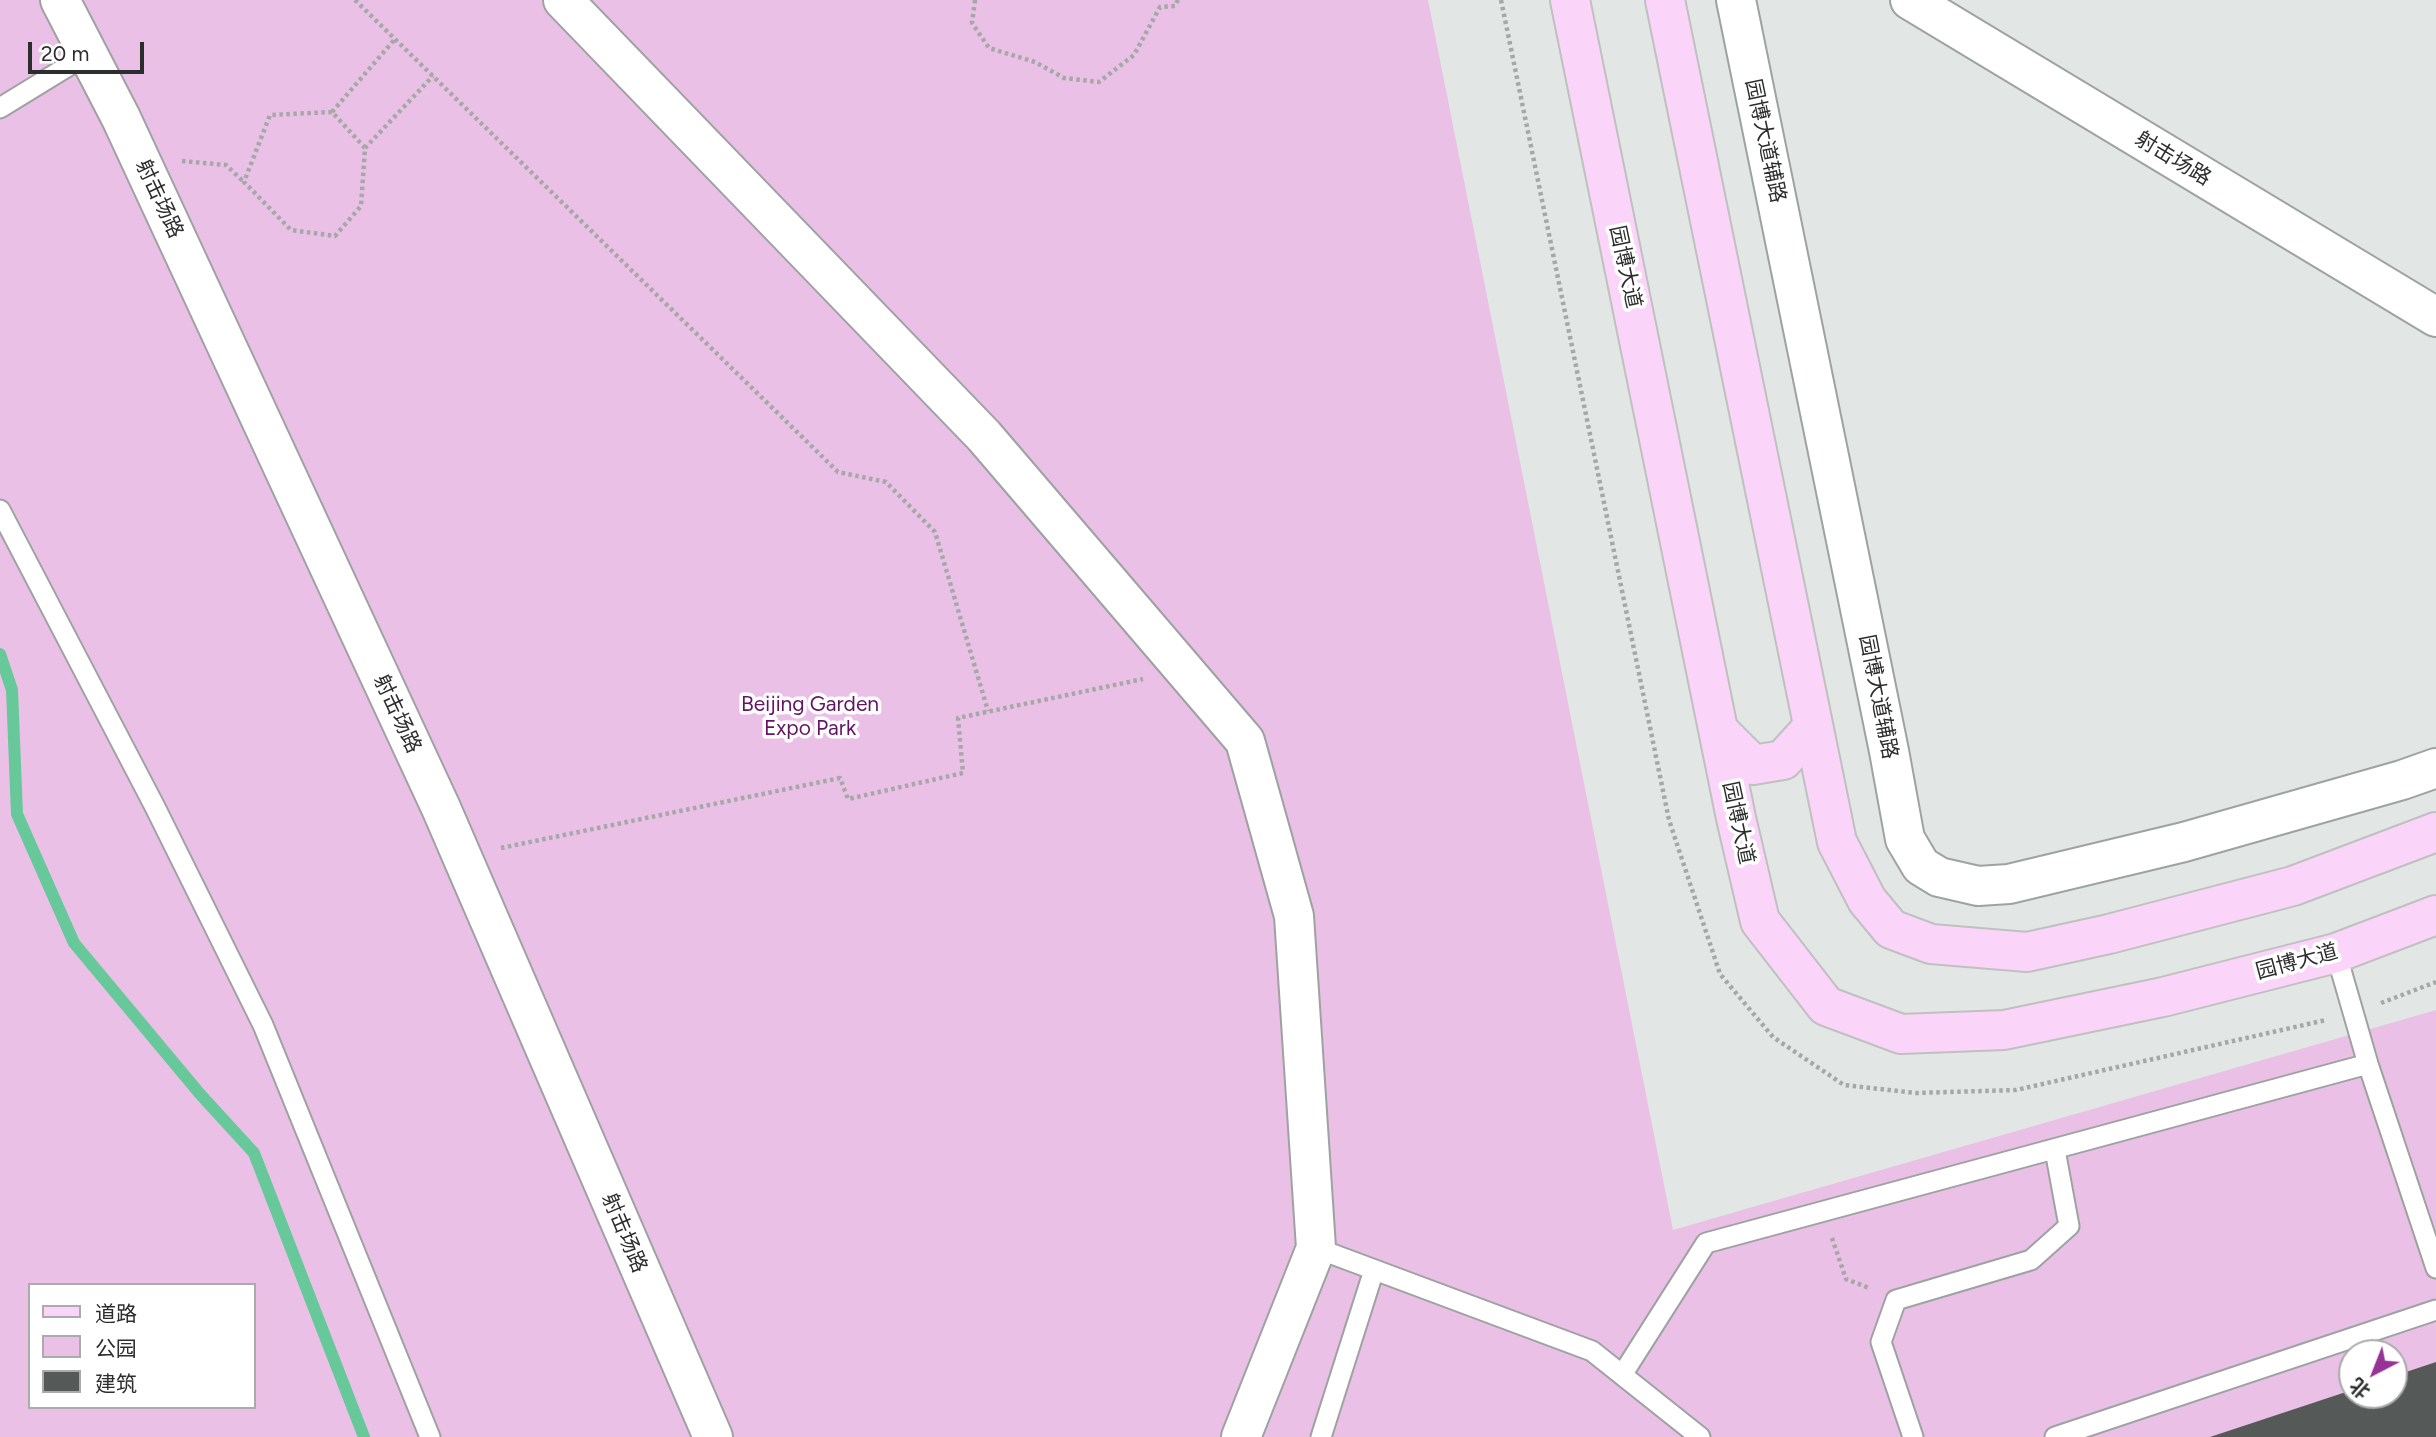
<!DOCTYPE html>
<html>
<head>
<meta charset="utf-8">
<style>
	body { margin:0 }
	#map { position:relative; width:2436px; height:1437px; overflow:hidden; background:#e2e6e4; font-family:Figtree,"Noto Sans SC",sans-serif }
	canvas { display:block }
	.legend { position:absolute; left:28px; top:1283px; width:228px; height:126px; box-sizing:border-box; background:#fff; border:2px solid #ababab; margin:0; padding:9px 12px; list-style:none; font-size:21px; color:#2c2e2d }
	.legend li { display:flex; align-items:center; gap:14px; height:35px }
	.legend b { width:35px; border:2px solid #ababab }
	.north { position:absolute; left:2338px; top:1339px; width:70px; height:70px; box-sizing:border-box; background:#fff; border:2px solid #ababab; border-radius:50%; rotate:222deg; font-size:19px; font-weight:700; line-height:28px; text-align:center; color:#2c2e2d }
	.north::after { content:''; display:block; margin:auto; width:24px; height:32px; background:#973297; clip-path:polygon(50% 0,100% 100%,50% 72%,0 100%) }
	.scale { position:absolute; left:28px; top:42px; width:116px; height:32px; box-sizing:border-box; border:4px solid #2c2e2d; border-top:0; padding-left:9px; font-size:21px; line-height:24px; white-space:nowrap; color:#2c2e2d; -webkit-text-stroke:5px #fff; paint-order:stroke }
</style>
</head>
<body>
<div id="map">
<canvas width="2436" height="1437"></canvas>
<ul class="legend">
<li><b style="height:9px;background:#fbd5f9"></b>道路</li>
<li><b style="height:19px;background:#eac0e7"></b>公园</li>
<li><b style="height:19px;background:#555957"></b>建筑</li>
</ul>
<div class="north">北</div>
<div class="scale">20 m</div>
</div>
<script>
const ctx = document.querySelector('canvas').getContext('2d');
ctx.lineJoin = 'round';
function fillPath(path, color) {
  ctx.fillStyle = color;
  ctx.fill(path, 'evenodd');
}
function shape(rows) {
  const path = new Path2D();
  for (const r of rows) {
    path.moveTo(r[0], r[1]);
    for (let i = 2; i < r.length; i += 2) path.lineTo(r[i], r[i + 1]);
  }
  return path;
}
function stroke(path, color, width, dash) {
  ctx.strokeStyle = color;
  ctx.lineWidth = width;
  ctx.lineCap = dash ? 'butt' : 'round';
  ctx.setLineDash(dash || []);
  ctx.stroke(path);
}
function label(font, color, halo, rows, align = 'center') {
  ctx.font = font + ' Figtree,"Noto Sans SC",sans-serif';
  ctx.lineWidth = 7;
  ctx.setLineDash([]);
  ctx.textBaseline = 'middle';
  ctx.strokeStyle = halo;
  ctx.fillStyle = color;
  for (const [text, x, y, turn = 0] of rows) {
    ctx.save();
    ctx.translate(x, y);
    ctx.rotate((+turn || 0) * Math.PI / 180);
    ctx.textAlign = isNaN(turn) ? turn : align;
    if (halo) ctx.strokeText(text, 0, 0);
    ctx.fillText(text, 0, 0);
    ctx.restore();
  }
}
fillPath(shape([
	[0,0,1428,0,1673,1230,2436,1010,2436,1437,0,1437],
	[30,1285,254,1285,254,1407,30,1407],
	[2352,1353,2394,1353,2394,1395,2352,1395]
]), '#eac0e7');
stroke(shape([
	[0,654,12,690,17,814,74,943,200,1094,254,1153,364,1437]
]), '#67c89a', 12);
fillPath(shape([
	[2436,1362,2436,1437,2210,1437,2352,1390,2352,1395,2394,1395,2394,1376]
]), '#555957');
const service = shape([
	[0,108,88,54],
	[0,510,155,807,263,1025,430,1437],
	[2336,953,2368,1064,2436,1268],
	[1316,1248,1592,1351,1700,1437],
	[1622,1375,1706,1243,2368,1064],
	[1321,1437,1374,1270],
	[1913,1437,1881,1342,1896,1300,2031,1260,2069,1226,2055,1150],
	[2055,1437,2436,1310]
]);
const minor = shape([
	[563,0,984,436,1245,741,1294,916,1316,1248,1241,1437]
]);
const tertiary = shape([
	[60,0,121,118,441,808,713,1437],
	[1736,0,1889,751,1905,839,1921,866,1939,877,1978,886,2009,884,2184,842,2402,780,2436,768],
	[1910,0,2436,317]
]);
const primary = shape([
	[1570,0,1736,818,1760,921,1826,1006,1901,1034,2004,1030,2163,997,2336,953,2436,915],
	[1665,0,1837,842,1867,900,1891,929,1931,944,2027,952,2109,934,2293,886,2436,832],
	[1720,732,1753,765,1783,760,1813,727]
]);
stroke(service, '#9ea2a0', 23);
stroke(minor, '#9ea2a0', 42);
stroke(tertiary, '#9ea2a0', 42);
stroke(primary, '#c0c0c0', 42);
stroke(shape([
	[355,0,838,472,886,482,935,532,988,711],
	[975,0,972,23,989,48,1035,62,1064,78,1099,82,1134,55,1160,7,1175,6,1178,0],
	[1501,0,1669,820,1720,974,1773,1037,1844,1085,1916,1093,2016,1090,2326,1020],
	[332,112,395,39],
	[365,148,332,112,270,115,244,182,291,230,335,236,361,206,365,148,433,76],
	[182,161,226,165,244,182],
	[501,848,840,778,848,799,963,773,958,718,1143,679],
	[2381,1003,2436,982],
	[1832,1238,1846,1279,1869,1288]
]), '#a5a8a6', 4.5, [3.5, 3.5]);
stroke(service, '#fff', 19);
stroke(minor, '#fff', 38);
stroke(tertiary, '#fff', 38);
stroke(primary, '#fbd5f9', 38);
label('21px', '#2c2e2d', '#fff', [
	["园博大道辅路",1765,141,78],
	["射击场路",2173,159,31],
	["射击场路",159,199,65],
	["园博大道",1625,267,78],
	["园博大道辅路",1878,697,79],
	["射击场路",397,714,65],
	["园博大道",1738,823,78],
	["园博大道",2297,962,-15],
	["射击场路",624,1233,67]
]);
label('21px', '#631563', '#fff', [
	["Beijing Garden",810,705],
	["Expo Park",810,729]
]);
</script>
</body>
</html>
